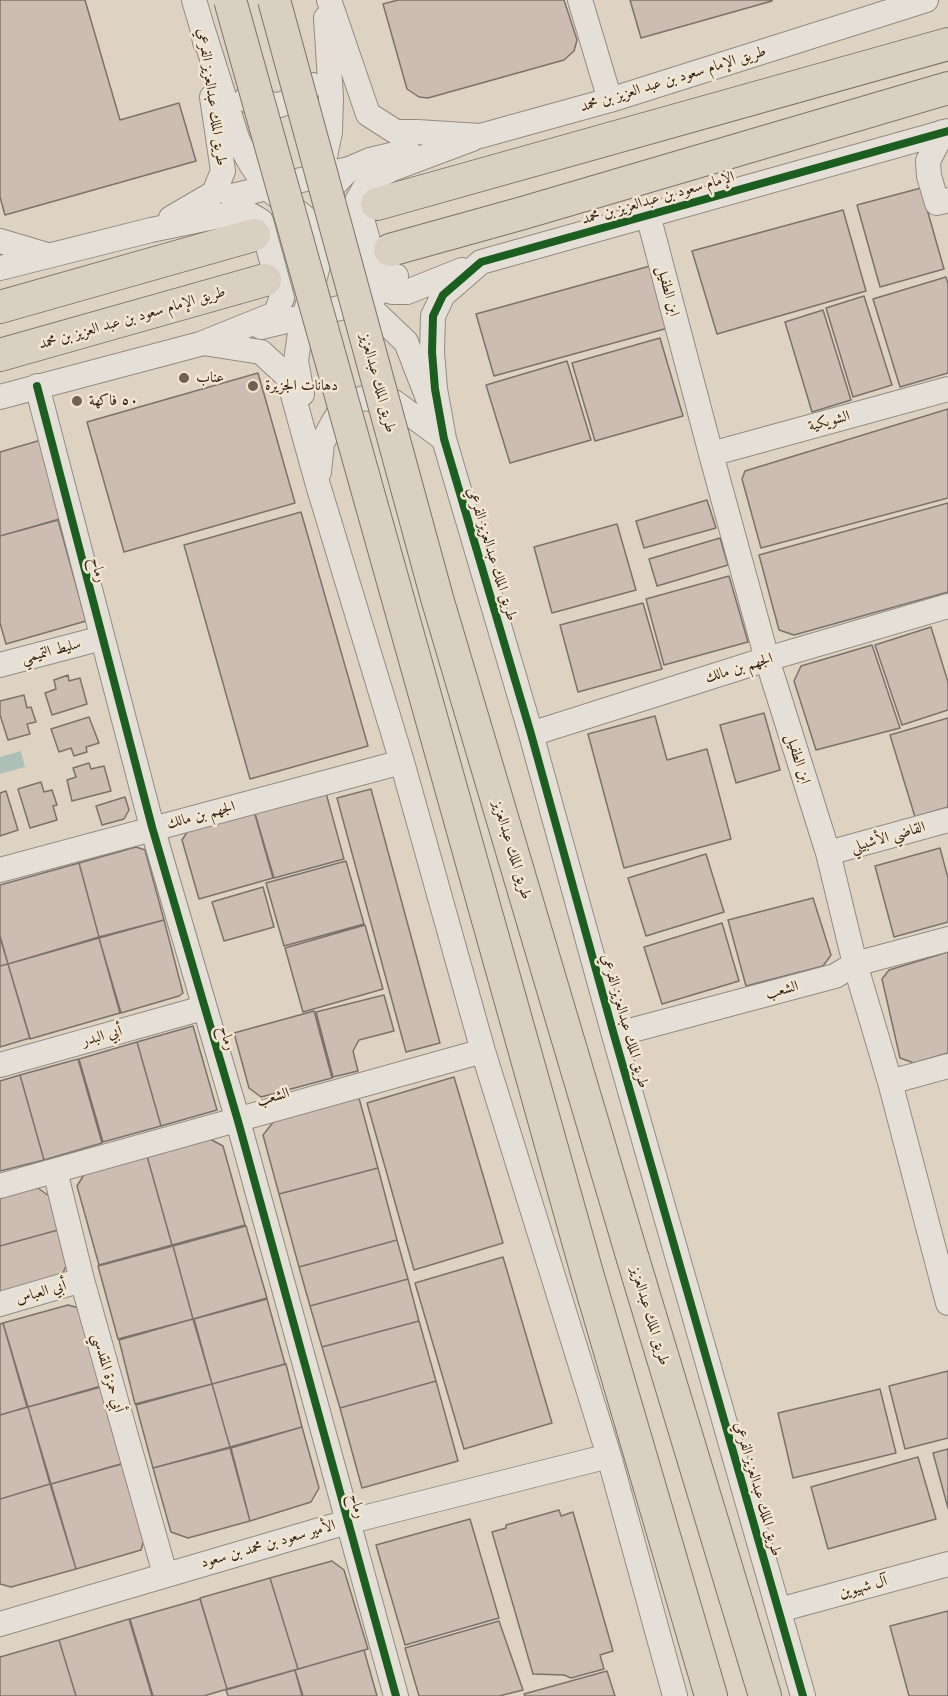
<!DOCTYPE html>
<html>
<head>
<meta charset="utf-8">
<style>
	body { margin:0 }
	canvas { display:block; background:#ded3c3 }
</style>
</head>
<body>
<canvas width="948" height="1696"></canvas>
<script>
const ctx = document.querySelector('canvas').getContext('2d');
ctx.lineJoin = 'round';
function fillPath(path, color) {
  ctx.fillStyle = color;
  ctx.fill(path, 'evenodd');
}
function shape(rows) {
  const path = new Path2D();
  for (const r of rows) {
    path.moveTo(r[0], r[1]);
    for (let i = 2; i < r.length; i += 2) path.lineTo(r[i], r[i + 1]);
  }
  return path;
}
function stroke(path, color, width, dash) {
  ctx.strokeStyle = color;
  ctx.lineWidth = width;
  ctx.lineCap = dash ? 'butt' : 'round';
  ctx.setLineDash(dash || []);
  ctx.stroke(path);
}
function label(font, color, halo, rows, align = 'center') {
  ctx.font = font + ' "Libre Caslon Text",Amiri,serif';
  ctx.lineWidth = 5;
  ctx.setLineDash([]);
  ctx.textBaseline = 'middle';
  ctx.strokeStyle = halo;
  ctx.fillStyle = color;
  for (const [text, x, y, turn = 0] of rows) {
    ctx.save();
    ctx.translate(x, y);
    ctx.rotate((+turn || 0) * Math.PI / 180);
    ctx.textAlign = isNaN(turn) ? turn : align;
    if (halo) ctx.strokeText(text, 0, 0);
    ctx.fillText(text, 0, 0);
    ctx.restore();
  }
}
fillPath(shape([
	[21,751,25,767,0,774,0,757]
]), '#adc0b8');
const building = shape([
	[0,0,85,0,120,120,179,103,196,161,5,215,0,197,0,0],
	[398,0,564,0,577,40,574,51,564,60,428,98,419,97,407,89,383,4,398,0],
	[630,0,772,0,772,1,641,38,630,0],
	[921,188,944,269,880,287,857,205,921,188],
	[843,210,866,291,717,334,692,251,843,210],
	[650,266,668,328,494,376,476,314,650,266],
	[946,277,948,284,948,373,900,387,873,299,946,277],
	[864,296,892,385,853,397,826,308,864,296],
	[823,310,851,400,812,412,785,322,823,310],
	[660,338,683,416,595,441,572,363,660,338],
	[567,361,591,440,510,463,486,385,567,361],
	[258,373,295,503,124,552,87,422,258,373],
	[948,409,948,498,761,548,742,479,745,471,948,409],
	[41,440,63,518,0,536,0,452,41,440],
	[707,500,716,528,644,548,636,521,707,500],
	[948,503,948,592,794,635,779,630,759,555,948,503],
	[301,512,368,746,250,779,184,545,301,512],
	[58,520,86,621,6,644,0,623,0,536,58,520],
	[617,524,636,590,552,613,534,547,617,524],
	[720,538,728,565,657,586,649,559,720,538],
	[729,576,748,642,664,665,646,599,729,576],
	[643,603,662,669,578,692,560,625,643,603],
	[931,627,948,682,948,710,902,725,875,645,931,627],
	[872,645,900,728,816,750,794,681,801,666,872,645],
	[68,675,69,681,80,678,87,704,52,715,45,693,56,689,54,680,68,675],
	[24,695,27,708,31,707,36,722,27,724,30,734,8,740,0,715,0,701,24,695],
	[764,713,780,770,736,783,720,725,764,713],
	[655,716,667,760,707,749,731,839,624,868,588,734,655,716],
	[89,717,99,743,86,747,87,752,74,756,71,748,59,752,51,729,89,717],
	[948,718,948,807,915,817,890,735,948,718],
	[89,763,91,769,104,766,111,791,72,801,67,780,76,777,73,768,89,763],
	[41,782,44,792,52,790,57,805,53,806,57,820,30,828,18,789,41,782],
	[371,789,440,1043,406,1052,337,798,371,789],
	[6,791,18,830,0,836,0,793,6,791],
	[326,793,344,859,274,878,254,810,326,793],
	[125,797,129,810,124,819,102,825,96,806,125,797],
	[254,811,273,878,199,899,182,840,189,829,254,811],
	[136,847,145,850,164,920,99,937,79,863,136,847],
	[940,848,948,878,948,922,894,937,875,866,940,848],
	[706,854,724,912,646,936,628,878,706,854],
	[346,861,364,924,284,946,266,883,346,861],
	[79,863,99,937,8,964,0,936,0,885,79,863],
	[263,887,274,927,224,941,212,902,263,887],
	[813,898,831,955,823,966,746,986,728,920,813,898],
	[164,920,183,993,179,996,121,1013,99,938,164,920],
	[722,923,739,981,662,1004,644,947,722,923],
	[365,925,383,989,303,1012,285,948,365,925],
	[0,937,8,964,0,966,0,937],
	[99,938,120,1013,30,1039,8,964,99,938],
	[948,952,948,1053,914,1063,900,1058,882,979,889,970,948,952],
	[8,964,30,1038,0,1047,0,966,8,964],
	[384,995,394,1031,359,1040,353,1051,358,1071,333,1077,316,1012,384,995],
	[314,1011,332,1078,261,1097,249,1088,234,1033,314,1011],
	[193,1026,217,1110,161,1126,137,1042,193,1026],
	[137,1042,161,1126,103,1142,79,1059,137,1042],
	[78,1059,102,1143,44,1160,20,1075,78,1059],
	[20,1075,44,1160,0,1171,0,1081,20,1075],
	[454,1077,503,1243,414,1270,367,1103,454,1077],
	[359,1098,378,1168,279,1194,263,1135,275,1120,359,1098],
	[210,1139,223,1146,245,1225,172,1245,147,1156,210,1139],
	[147,1156,172,1245,99,1265,77,1186,85,1173,147,1156],
	[378,1168,397,1240,299,1267,279,1194,378,1168],
	[33,1188,38,1188,49,1196,58,1230,0,1246,0,1197,33,1188],
	[246,1226,267,1298,193,1319,173,1246,246,1226],
	[58,1230,68,1262,62,1275,0,1293,0,1246,58,1230],
	[397,1240,408,1279,310,1306,299,1267,397,1240],
	[173,1246,193,1319,118,1339,98,1266,173,1246],
	[503,1257,552,1423,464,1449,415,1283,503,1257],
	[408,1279,419,1321,322,1347,310,1306,408,1279],
	[267,1299,285,1364,212,1384,194,1319,267,1299],
	[68,1305,79,1308,101,1386,28,1407,3,1323,68,1305],
	[193,1319,212,1384,135,1404,119,1340,193,1319],
	[419,1321,436,1381,340,1408,322,1347,419,1321],
	[3,1323,27,1407,0,1415,0,1324,3,1323],
	[286,1364,302,1427,230,1447,212,1384,286,1364],
	[948,1371,948,1438,905,1449,889,1386,948,1371],
	[436,1381,458,1461,362,1488,340,1408,436,1381],
	[212,1384,230,1447,153,1468,136,1405,212,1384],
	[101,1387,124,1463,51,1484,28,1407,101,1387],
	[880,1389,896,1453,793,1478,778,1413,880,1389],
	[28,1407,50,1484,0,1499,0,1415,28,1407],
	[302,1427,319,1488,311,1502,250,1521,231,1448,302,1427],
	[230,1448,250,1521,188,1538,171,1532,153,1468,230,1448],
	[948,1449,948,1508,933,1453,948,1449],
	[918,1457,936,1519,828,1549,811,1487,918,1457],
	[122,1464,144,1540,141,1550,76,1569,51,1484,122,1464],
	[50,1484,76,1569,11,1587,0,1584,0,1499,50,1484],
	[559,1510,561,1516,573,1512,613,1651,600,1655,604,1669,571,1678,564,1675,533,1674,492,1532,506,1528,506,1525,559,1510],
	[470,1519,499,1618,405,1645,376,1545,470,1519],
	[332,1561,344,1570,368,1649,298,1669,270,1578,332,1561],
	[270,1578,298,1669,227,1689,200,1598,270,1578],
	[200,1599,227,1689,204,1696,153,1696,130,1619,200,1599],
	[948,1611,948,1696,909,1696,890,1626,948,1611],
	[129,1619,152,1696,76,1696,59,1640,129,1619],
	[499,1621,523,1690,499,1696,419,1696,405,1648,499,1621],
	[59,1640,76,1696,0,1696,0,1657,59,1640],
	[364,1650,377,1696,303,1696,295,1670,364,1650],
	[295,1670,302,1696,228,1696,226,1690,295,1670],
	[607,1671,615,1696,525,1696,524,1694,607,1671]
]);
fillPath(building, '#ccbcb1');
stroke(building, '#7b7369', 1.5);
const minor = shape([
	[194,0,202,27,205,42],
	[329,0,368,114,396,132,417,132,480,136,610,100,926,0],
	[580,0,610,100],
	[202,27,238,141,251,164,267,188,318,228,378,287,392,292,407,292,462,270],
	[246,99,252,103,280,105,296,98,312,85],
	[943,132,928,161,929,176,937,203,948,200],
	[322,171,330,132,331,97,326,18],
	[232,196,349,169,370,160,408,151],
	[648,215,711,454,767,659,828,853,855,964,890,1082,948,1303],
	[171,218,214,193,223,171,212,97],
	[0,241,47,255],
	[0,268,151,230,244,211,261,221,282,298,275,314,203,343],
	[396,276,387,274,375,266,357,201,368,182,392,169,472,139],
	[355,289,364,302,406,342,429,401],
	[261,327,373,300],
	[203,343,261,352,288,377,318,485,402,762,483,1051,609,1456,675,1696],
	[37,386,152,827,238,1121,396,1696],
	[302,394,296,361,300,333,326,236,333,186,349,169],
	[0,397,219,339],
	[711,454,948,389],
	[319,472,322,443,334,421,344,405,364,398,394,402,444,439],
	[0,665,102,638],
	[531,734,767,659,948,606],
	[828,853,948,820],
	[0,870,402,762],
	[614,1035,835,976,855,964,948,939],
	[0,1065,203,1008],
	[890,1082,948,1066],
	[55,1171,82,1280,165,1574],
	[0,1186,483,1051],
	[0,1304,82,1280],
	[779,1610,948,1564],
	[0,1624,347,1522,609,1456],
	[803,1696,614,1035,531,734,444,439,435,389,432,352,433,316,443,295,481,262,948,131]
]);
const major = shape([
	[377,204,948,44],
	[390,250,523,213,948,88],
	[0,307,254,235],
	[0,355,265,280],
	[633,1259,765,1696],
	[587,1273,711,1696]
]);
stroke(minor, '#938b80', 26);
stroke(major, '#7b7369', 34);
stroke(minor, '#e5e0d7', 24);
stroke(major, '#d9d0c2', 32);
const majorBridge = shape([
	[230,0,587,1273],
	[274,0,437,598,633,1259]
]);
stroke(majorBridge, '#7b7369', 34, []);
stroke(majorBridge, '#d9d0c2', 32);
stroke(shape([
	[37,386,152,827,238,1121,396,1696],
	[803,1696,614,1035,531,734,444,439,435,389,432,352,433,316,443,295,481,262,948,131]
]), '#1b5e20', 8);
for (const [x, y, r, color] of [
	[184,378,6,"#6e6254"],
	[253,386,6,"#6e6254"],
	[77,401,6,"#6e6254"]
]) {
  const dot = new Path2D();
  dot.arc(x, y, r, 0, 2 * Math.PI);
  ctx.fillStyle = color;
  ctx.fill(dot);
  stroke(dot, '#f1e4d0', 2);
}
label('15px', '#322518', '#f1e4d0', [
	["طريق الإمام سعود بن عبد العزيز بن محمد",673,79,-17],
	["طريق الملك عبدالعزيز الفرعي",212,97,82],
	["الإمام سعود بن عبدالعزيز بن محمد",658,198,-16],
	["ابن الطفيل",668,291,75],
	["طريق الإمام سعود بن عبد العزيز بن محمد",132,318,-16],
	["طريق الملك عبدالعزيز",378,383,75],
	["الشويكية",829,421,-15],
	["طريق الملك عبدالعزيز الفرعي",492,554,73],
	["رماح",98,570,76],
	["سليط التميمي",51,651,-15],
	["الجهم بن مالك",739,668,-17],
	["ابن الطفيل",798,759,73],
	["الجهم بن مالك",201,815,-15],
	["القاضي الأشبيلي",888,837,-16],
	["طريق الملك عبدالعزيز",512,850,73],
	["الشعب",782,990,-15],
	["طريق الملك عبدالعزيز الفرعي",625,1021,74],
	["أبي البدر",102,1036,-16],
	["رماح",227,1038,73],
	["الشعب",273,1097,-16],
	["أبي العباس",41,1292,-16],
	["طريق الملك عبدالعزيز",650,1316,73],
	["أبي حمزة المقدسي",108,1373,74],
	["طريق الملك عبدالعزيز الفرعي",758,1489,74],
	["رماح",357,1506,75],
	["الأمير سعود بن محمد بن سعود",268,1544,-16],
	["آل شهيوين",863,1587,-15]
]);
label('15px', '#322518', '#f1e4d0', [
	["عناب",196,378],
	["دهانات الجزيرة",265,386],
	["٥٠ فاكهة",89,401]
], 'left');
</script>
</body>
</html>
